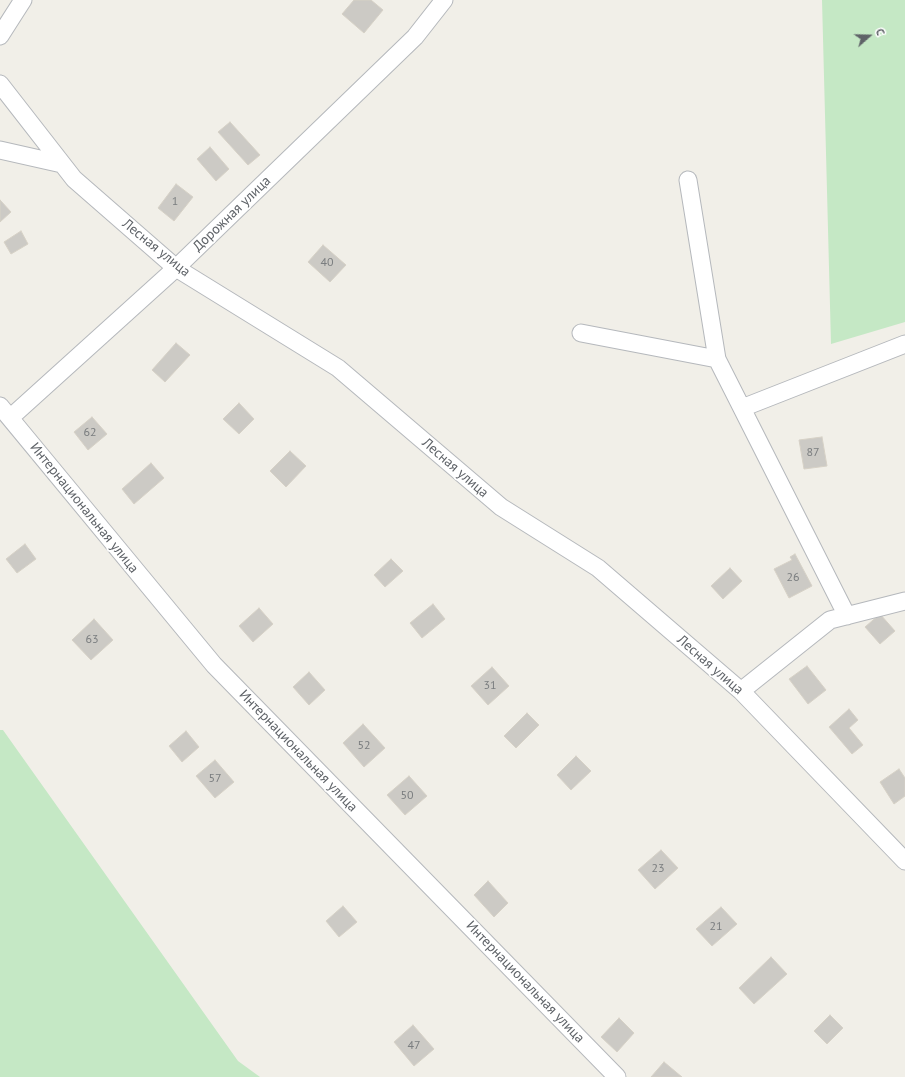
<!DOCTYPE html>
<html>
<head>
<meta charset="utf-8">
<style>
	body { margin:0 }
	#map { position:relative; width:905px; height:1077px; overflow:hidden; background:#f1efe8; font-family:"PT Sans",sans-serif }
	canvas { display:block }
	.north { position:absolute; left:849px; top:16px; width:40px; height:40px; -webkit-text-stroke:3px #fff; paint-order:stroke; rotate:70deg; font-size:11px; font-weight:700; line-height:16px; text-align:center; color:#5f6368 }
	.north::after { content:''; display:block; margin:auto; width:14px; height:18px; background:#5f6368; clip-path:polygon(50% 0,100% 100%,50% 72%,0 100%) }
</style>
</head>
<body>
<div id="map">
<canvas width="905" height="1077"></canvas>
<div class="north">С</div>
</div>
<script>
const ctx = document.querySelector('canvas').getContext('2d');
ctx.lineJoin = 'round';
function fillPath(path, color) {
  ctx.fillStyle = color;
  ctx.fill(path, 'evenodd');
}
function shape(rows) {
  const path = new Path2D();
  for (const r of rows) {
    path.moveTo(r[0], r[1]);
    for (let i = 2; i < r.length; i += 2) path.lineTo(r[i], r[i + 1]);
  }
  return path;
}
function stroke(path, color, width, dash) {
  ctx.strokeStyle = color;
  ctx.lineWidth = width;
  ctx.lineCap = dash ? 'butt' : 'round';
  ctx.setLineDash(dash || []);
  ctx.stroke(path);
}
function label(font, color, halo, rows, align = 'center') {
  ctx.font = font + ' "PT Sans",sans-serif';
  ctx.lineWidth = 3.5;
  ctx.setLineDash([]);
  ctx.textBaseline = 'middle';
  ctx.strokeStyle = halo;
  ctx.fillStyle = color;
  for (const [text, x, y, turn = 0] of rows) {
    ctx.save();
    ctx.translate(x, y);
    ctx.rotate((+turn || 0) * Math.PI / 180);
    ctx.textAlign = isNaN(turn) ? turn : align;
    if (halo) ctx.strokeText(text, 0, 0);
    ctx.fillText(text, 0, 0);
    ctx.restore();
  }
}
fillPath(shape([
	[822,0,905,0,905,322,831,344],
	[0,730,3,730,238,1061,260,1077,0,1077]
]), '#c5e8c5');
const building = shape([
	[354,0,371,0,383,10,364,33,342,14,354,0],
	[230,122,260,155,248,165,218,132,230,122],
	[210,147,229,169,216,181,197,159,210,147],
	[176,184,193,197,174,221,158,208,176,184],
	[0,200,11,212,0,222,0,200],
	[21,231,28,244,11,254,4,242,21,231],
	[323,245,346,265,330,282,308,262,323,245],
	[176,343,190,355,165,382,152,370,176,343],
	[239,403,254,419,239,434,223,419,239,403],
	[92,417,107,434,88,450,74,432,92,417],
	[822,437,827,466,804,469,799,440,822,437],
	[290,451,306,466,286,487,270,471,290,451],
	[151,463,164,478,134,504,122,489,151,463],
	[25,544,36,559,17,573,6,559,25,544],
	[795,554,812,586,789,598,774,569,792,560,790,557,795,554],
	[391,559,403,571,385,587,374,575,391,559],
	[730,568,742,581,723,599,711,586,730,568],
	[433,604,445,619,422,638,410,623,433,604],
	[259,608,273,624,253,642,239,626,259,608],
	[880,614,895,631,880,644,865,627,880,614],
	[94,619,113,640,91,660,72,640,94,619],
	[807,666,826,690,808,704,789,679,807,666],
	[492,667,509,686,488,705,471,686,492,667],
	[309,672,325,690,309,705,293,687,309,672],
	[849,709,858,720,849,728,863,745,852,754,829,727,849,709],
	[527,713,539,725,516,748,504,736,527,713],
	[363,724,385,748,364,767,343,743,363,724],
	[186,731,199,747,182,762,169,746,186,731],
	[576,756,591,771,571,790,557,775,576,756],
	[215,760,234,782,215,798,196,776,215,760],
	[899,769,905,778,905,796,894,804,880,782,899,769],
	[409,776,427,796,405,815,387,795,409,776],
	[661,850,678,868,655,889,638,870,661,850],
	[488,881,508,903,494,917,474,895,488,881],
	[343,906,357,922,339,937,326,921,343,906],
	[721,907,737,924,712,946,696,929,721,907],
	[771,957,787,974,754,1004,739,988,771,957],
	[830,1015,843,1028,827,1044,814,1031,830,1015],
	[619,1018,634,1033,617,1052,601,1037,619,1018],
	[413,1025,434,1049,414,1066,394,1042,413,1025],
	[664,1062,682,1077,651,1077,664,1062]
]);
fillPath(building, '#cccac5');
stroke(building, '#d6d1c6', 1);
const street = shape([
	[0,36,23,0],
	[0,84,74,179,176,268,338,368,501,507,598,568,741,691,905,861],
	[0,150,62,164],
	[688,180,717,359],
	[581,333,717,359,847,616],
	[0,406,214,665,617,1077],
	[742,408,905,344],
	[10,418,176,268,415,37,444,0],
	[741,691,830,620,905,601]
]);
stroke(street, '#b5b8bc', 19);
stroke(street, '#fff', 17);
label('12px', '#7a7d7f', null, [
	["1",175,202],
	["40",327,263],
	["62",90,433],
	["87",813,453],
	["26",793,578],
	["63",92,640],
	["31",490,686],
	["52",364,746],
	["57",215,779],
	["50",407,796],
	["23",658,869],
	["21",716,927],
	["47",414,1046]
]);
label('14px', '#5f6368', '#fff', [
	["Дорожная улица",232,214,-44],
	["Лесная улица",156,248,39],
	["Лесная улица",455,468,41],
	["Интернациональная улица",84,508,51],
	["Лесная улица",710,665,41],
	["Интернациональная улица",298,751,46],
	["Интернациональная улица",525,982,46]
]);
</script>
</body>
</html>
